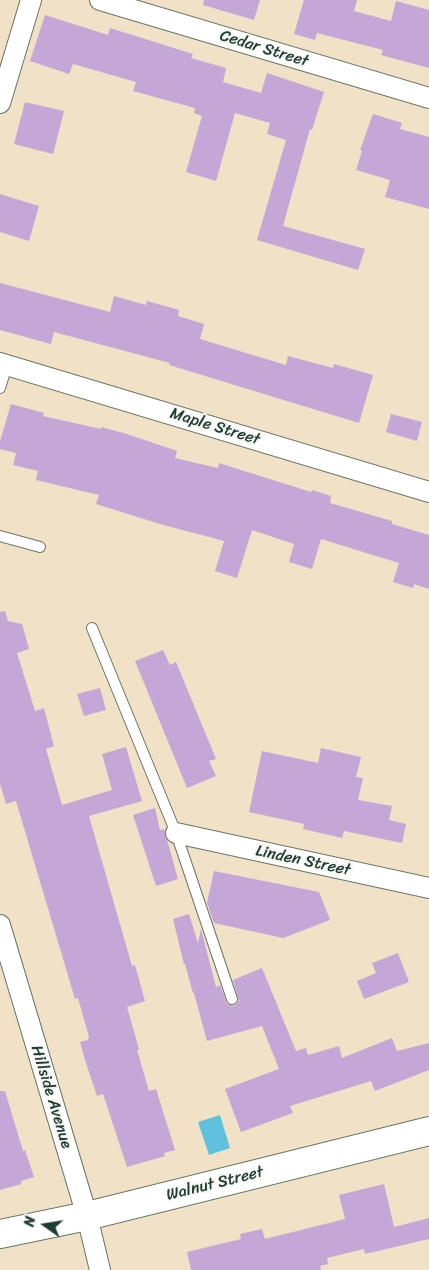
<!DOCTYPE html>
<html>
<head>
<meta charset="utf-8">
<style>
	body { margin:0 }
	#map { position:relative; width:429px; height:1270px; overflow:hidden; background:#f1e1c6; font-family:Sriracha,sans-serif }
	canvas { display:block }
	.north { position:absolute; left:20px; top:1200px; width:50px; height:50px; -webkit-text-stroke:4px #f6f6f2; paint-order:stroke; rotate:283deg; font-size:14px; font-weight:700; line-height:20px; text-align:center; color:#1f3d34 }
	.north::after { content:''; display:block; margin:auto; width:18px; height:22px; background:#1f3d34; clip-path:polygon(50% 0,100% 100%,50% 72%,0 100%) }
</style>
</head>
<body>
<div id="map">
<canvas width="429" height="1270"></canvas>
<div class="north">N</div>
</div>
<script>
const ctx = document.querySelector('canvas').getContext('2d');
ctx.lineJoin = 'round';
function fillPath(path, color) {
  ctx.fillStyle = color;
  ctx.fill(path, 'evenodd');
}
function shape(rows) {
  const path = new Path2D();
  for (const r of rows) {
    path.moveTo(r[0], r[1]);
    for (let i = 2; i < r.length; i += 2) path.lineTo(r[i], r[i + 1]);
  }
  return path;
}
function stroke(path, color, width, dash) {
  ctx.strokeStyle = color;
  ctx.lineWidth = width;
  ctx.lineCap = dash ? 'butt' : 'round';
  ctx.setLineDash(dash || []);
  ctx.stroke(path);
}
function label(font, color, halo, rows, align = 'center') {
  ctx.font = font + ' Sriracha,sans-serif';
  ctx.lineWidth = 4;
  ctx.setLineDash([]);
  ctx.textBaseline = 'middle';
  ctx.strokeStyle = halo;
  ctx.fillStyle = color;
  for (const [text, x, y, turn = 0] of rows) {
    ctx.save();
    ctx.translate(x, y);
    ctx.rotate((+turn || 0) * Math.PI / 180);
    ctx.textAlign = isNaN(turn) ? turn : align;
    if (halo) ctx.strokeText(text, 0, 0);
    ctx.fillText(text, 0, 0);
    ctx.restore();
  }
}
fillPath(shape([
	[220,1115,230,1148,209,1155,198,1122]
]), '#60c1de');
fillPath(shape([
	[204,0,260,0,254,20,203,5],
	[304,0,357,0,354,11,391,21,396,1,429,10,429,68,381,55,383,50,317,33,315,40,294,34],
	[45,15,108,35,110,28,193,54,191,58,226,68,223,82,261,93,267,73,324,92,312,130,310,129,283,226,365,249,358,270,257,240,286,140,267,134,270,123,235,113,216,181,186,172,202,116,194,113,195,108,133,91,136,82,73,64,69,74,30,61],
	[25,102,64,111,53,154,14,144],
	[373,114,402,123,400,129,429,137,429,209,385,197,390,180,356,170,362,151,360,150],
	[0,194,39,206,29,241,0,232],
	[0,283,110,312,114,296,146,305,147,301,179,310,178,316,204,324,200,339,286,365,288,356,333,368,334,364,373,375,359,423,169,365,170,363,54,332,51,344,0,330],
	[11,404,44,413,43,416,101,429,101,427,127,434,177,451,175,458,218,468,219,463,311,492,312,490,331,496,330,503,392,521,392,524,429,535,429,589,414,584,413,588,393,582,399,563,321,539,312,569,289,562,294,544,252,530,237,578,215,571,224,541,160,524,96,504,99,495,36,480,38,471,13,465,16,453,0,449,0,441],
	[391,414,422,422,417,441,386,432],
	[5,611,8,621,22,624,29,649,17,653,35,711,44,708,54,746,46,749,62,805,112,790,102,754,126,747,142,801,89,816,132,966,135,965,145,1001,127,1007,139,1049,137,1050,149,1091,156,1089,175,1150,164,1153,165,1156,127,1167,103,1094,97,1096,85,1060,80,1042,88,1040,89,1037,78,998,75,999,16,801,6,804,0,784,0,612],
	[163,650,170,665,176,662,216,759,209,761,216,776,187,788,135,661],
	[100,688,106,710,84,716,77,694],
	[321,748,361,757,356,777,363,778,358,800,392,806,389,820,406,824,402,843,344,831,342,838,303,829,304,824,249,812,262,751,318,763],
	[155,808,160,830,164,829,178,879,156,886,133,815],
	[214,871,319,892,330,920,283,938,214,923,207,903],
	[189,914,198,943,201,929,216,987,220,985,227,1004,234,1006,239,1001,233,980,262,968,296,1051,306,1048,308,1055,339,1046,342,1058,392,1038,397,1051,429,1043,429,1070,375,1091,371,1081,290,1106,293,1113,241,1132,225,1089,279,1069,262,1026,207,1041,194,993,193,993,185,964,184,964,173,919],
	[398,953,409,982,364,999,357,981,376,973,372,963],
	[0,1091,5,1091,23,1151,25,1150,34,1177,21,1181,21,1184,0,1190],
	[384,1184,394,1227,429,1218,429,1239,365,1254,364,1249,327,1258,328,1264,320,1266,321,1270,191,1270,187,1252,241,1239,240,1234,262,1229,265,1239,345,1219,339,1195]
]), '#c4a7d6');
const lane = shape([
	[0,388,7,365],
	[0,536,40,547],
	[92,628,176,833,232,999]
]);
const street = shape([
	[100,0,429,98],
	[0,103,31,0],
	[0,363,429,492],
	[176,833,429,888],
	[0,925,87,1216,100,1270]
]);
const secondary = shape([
	[0,1234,87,1216,429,1131]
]);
stroke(lane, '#687667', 12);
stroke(street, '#687667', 22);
stroke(secondary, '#687667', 30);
stroke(lane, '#fff', 10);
stroke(street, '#fff', 20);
stroke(secondary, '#fff', 28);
label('16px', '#1f3d34', '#f6f6f2', [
	["Cedar Street",264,49,17],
	["Maple Street",215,427,17],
	["Linden Street",303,861,12],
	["Hillside Avenue",51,1097,73],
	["Walnut Street",215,1184,-14]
]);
</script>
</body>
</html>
